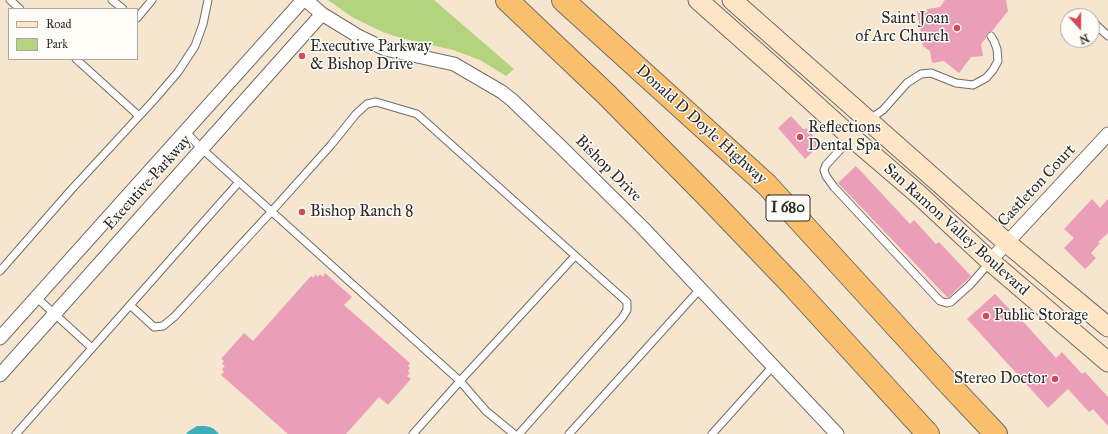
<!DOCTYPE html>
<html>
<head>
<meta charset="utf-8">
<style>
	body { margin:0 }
	#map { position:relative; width:1108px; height:434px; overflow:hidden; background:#f6e6d0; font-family:"IM FELL Great Primer",serif }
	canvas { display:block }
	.legend { position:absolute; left:8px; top:8px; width:130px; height:52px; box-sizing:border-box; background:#fdfcf7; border:1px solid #a9a8a5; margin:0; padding:5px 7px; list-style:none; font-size:12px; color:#2b2b2b }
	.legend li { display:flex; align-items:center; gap:8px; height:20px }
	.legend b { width:20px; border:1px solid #a9a8a5 }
	.north { position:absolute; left:1060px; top:8px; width:40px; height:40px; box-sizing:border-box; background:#fdfcf7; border:1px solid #a9a8a5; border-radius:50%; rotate:159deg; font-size:11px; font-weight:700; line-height:16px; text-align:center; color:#2b2b2b }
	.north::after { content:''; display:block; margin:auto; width:14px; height:18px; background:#d1495b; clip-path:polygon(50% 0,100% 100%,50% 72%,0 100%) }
</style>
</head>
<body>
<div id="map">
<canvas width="1108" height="434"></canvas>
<ul class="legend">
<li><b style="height:5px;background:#fde5c5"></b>Road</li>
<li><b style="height:11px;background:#b3d47c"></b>Park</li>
</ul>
<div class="north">N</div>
</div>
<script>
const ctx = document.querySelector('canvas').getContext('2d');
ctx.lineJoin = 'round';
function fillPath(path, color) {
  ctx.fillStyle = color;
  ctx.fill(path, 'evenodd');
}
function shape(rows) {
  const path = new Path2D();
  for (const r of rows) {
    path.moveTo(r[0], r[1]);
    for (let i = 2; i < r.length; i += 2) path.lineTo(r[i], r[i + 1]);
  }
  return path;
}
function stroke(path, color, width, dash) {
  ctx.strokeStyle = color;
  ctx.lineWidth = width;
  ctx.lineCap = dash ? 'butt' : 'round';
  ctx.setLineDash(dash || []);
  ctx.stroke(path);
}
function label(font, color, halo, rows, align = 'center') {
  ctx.font = font + ' "IM FELL Great Primer",serif';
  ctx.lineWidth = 3;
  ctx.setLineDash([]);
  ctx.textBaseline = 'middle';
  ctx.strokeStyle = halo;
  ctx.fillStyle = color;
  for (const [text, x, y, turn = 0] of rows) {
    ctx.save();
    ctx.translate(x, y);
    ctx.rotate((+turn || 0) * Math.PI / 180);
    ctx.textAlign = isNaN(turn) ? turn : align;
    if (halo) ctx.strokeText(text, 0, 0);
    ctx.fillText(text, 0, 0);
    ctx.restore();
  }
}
fillPath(shape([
	[328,0,434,0,514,69,506,76,480,60,453,50,405,39,385,33,368,25,352,17]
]), '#b3d47c');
fillPath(shape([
	[197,426,205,426,210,427,214,429,219,434,186,434,189,431]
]), '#3eaeba');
fillPath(shape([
	[945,0,1006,0,1008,11,992,31,989,32,987,33,986,38,981,44,983,56,971,57,959,73,944,61,932,63,930,51,923,46,917,11,940,7],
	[791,116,804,130,806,128,821,144,805,159,778,128],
	[856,166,910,224,914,220,936,244,939,242,971,276,948,298,838,183],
	[1092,199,1100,208,1108,199,1108,233,1098,242,1100,243,1091,253,1096,258,1085,269,1064,248,1074,238,1064,229],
	[325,273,352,297,344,305,410,363,408,366,410,368,408,371,410,373,407,376,411,379,388,405,379,397,346,434,288,434,221,375,224,372,222,369,225,366,222,364,224,361,221,359,244,333,253,341,311,276,313,278,316,274,318,277,320,274,323,277],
	[995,294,1018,318,1019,317,1056,358,1062,352,1082,374,1085,372,1108,397,1108,426,1093,409,1089,412,1068,389,1048,408,967,319]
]), '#eb9eb8');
const service = shape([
	[10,0,20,9],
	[112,0,123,9],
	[1084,14,1086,16],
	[137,18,152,0],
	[1092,21,1108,36],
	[76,59,139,116],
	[185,131,201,148,460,381,486,411,514,434],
	[850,133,883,110,907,83,921,74,931,73,956,83,973,85,986,78,993,70,998,61,997,49,994,41,991,36],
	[851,138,826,165,824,170,826,176,834,187,940,301,947,303,951,302,970,285,990,262],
	[0,271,71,190,154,100,178,72,195,46,203,24,208,0],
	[37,298,92,348],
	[130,305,154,327,163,326,174,317,271,212,331,145,356,114,367,104,376,102,417,114,627,302,627,310,622,318,519,434],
	[16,434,239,182],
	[413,434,460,381,575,256],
	[569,434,701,288],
	[712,434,773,366]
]);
const minor = shape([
	[306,0,322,14,358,36,385,49,454,64,502,92,512,100,560,146,642,227,837,434],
	[990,261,1108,134],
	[0,338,303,0],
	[0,375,322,14]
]);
const secondary = shape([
	[698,0,786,78,848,134,918,194,990,261,1108,362],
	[732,0,1007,243,1108,327]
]);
const motorway = shape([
	[507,0,606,94,705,194,793,286,928,434],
	[563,0,767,185,948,383,996,434]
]);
stroke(service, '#726c65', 9);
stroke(minor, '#726c65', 15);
stroke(secondary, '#726c65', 21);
stroke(motorway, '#726c65', 24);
stroke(service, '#fff', 7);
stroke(minor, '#fff', 13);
stroke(secondary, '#fde5c5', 19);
stroke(motorway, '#f9bf6d', 22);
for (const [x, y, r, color] of [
	[957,28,4,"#d1495b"],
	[302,56,4,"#d1495b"],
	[800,137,4,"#d1495b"],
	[302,212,4,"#d1495b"],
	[986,316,4,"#d1495b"],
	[1055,379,4,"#d1495b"]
]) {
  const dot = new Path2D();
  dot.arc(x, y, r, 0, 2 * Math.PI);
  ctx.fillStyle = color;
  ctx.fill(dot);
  stroke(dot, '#fdfcf7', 1.5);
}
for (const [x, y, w] of [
	[788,208,44]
]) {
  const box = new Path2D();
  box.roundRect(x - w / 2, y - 13, w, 26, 3);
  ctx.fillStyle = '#fdfcf7';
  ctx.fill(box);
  stroke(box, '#2b2b2b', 1);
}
label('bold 15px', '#2b2b2b', null, [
	["I 680",788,208]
]);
label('16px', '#2b2b2b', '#fdfcf7', [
	["Saint Joan",949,19,"right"],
	["of Arc Church",949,37,"right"],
	["Executive Parkway",310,47],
	["& Bishop Drive",310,65],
	["Reflections",808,128],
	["Dental Spa",808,146],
	["Bishop Ranch 8",310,212],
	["Public Storage",994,316],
	["Stereo Doctor",1047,379,"right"]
], 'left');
label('16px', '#2b2b2b', '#fdfcf7', [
	["Donald D Doyle Highway",701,125,42],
	["Bishop Drive",608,169,45],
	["Executive Parkway",148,183,-48],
	["Castleton Court",1037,186,-47],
	["San Ramon Valley Boulevard",956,230,42]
]);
</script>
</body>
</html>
